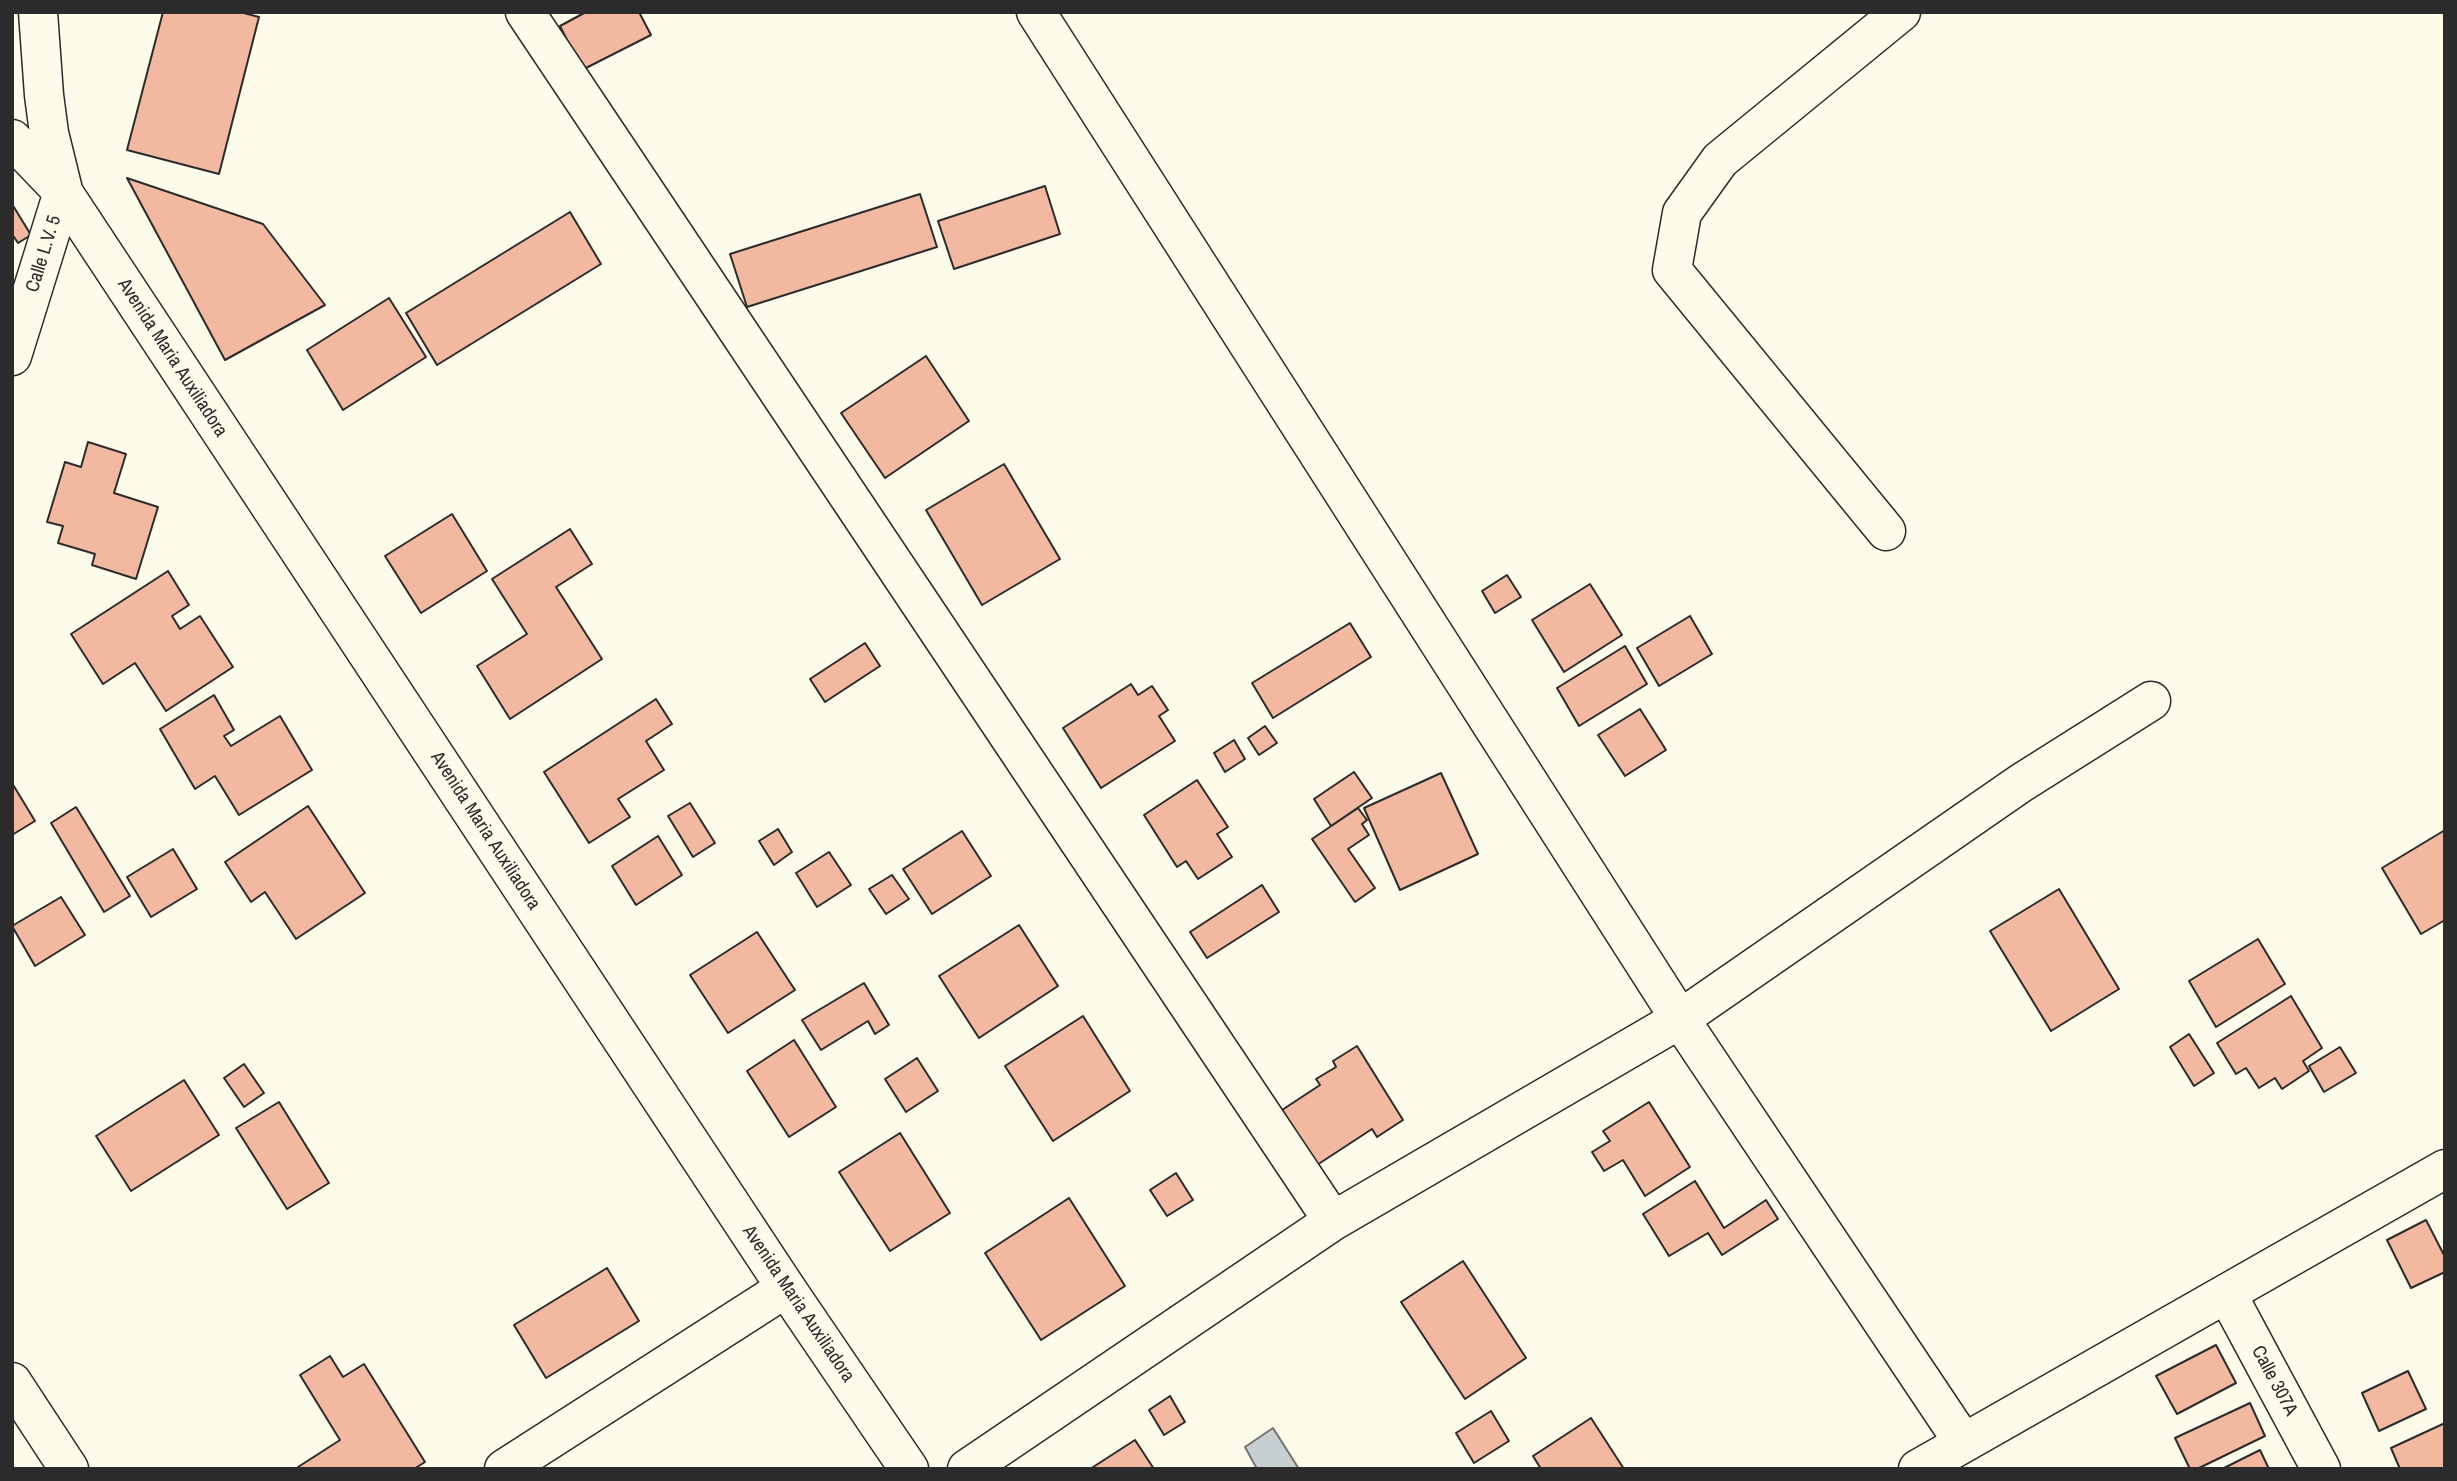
<!DOCTYPE html>
<html>
<head>
<meta charset="utf-8">
<style>
	body { margin:0 }
	#map { position:relative; width:2457px; height:1481px; overflow:hidden; background:#fdfbea; font-family:"Archivo Narrow",sans-serif }
	canvas { display:block }
	.frame { position:absolute; inset:0; border:14px solid #2b2b2b; pointer-events:none }
</style>
</head>
<body>
<div id="map">
<canvas width="2457" height="1481"></canvas>
<div class="frame"></div>
</div>
<script>
const ctx = document.querySelector('canvas').getContext('2d');
ctx.lineJoin = 'round';
function fillPath(path, color) {
  ctx.fillStyle = color;
  ctx.fill(path, 'evenodd');
}
function shape(rows) {
  const path = new Path2D();
  for (const r of rows) {
    path.moveTo(r[0], r[1]);
    for (let i = 2; i < r.length; i += 2) path.lineTo(r[i], r[i + 1]);
  }
  return path;
}
function stroke(path, color, width, dash) {
  ctx.strokeStyle = color;
  ctx.lineWidth = width;
  ctx.lineCap = dash ? 'butt' : 'round';
  ctx.setLineDash(dash || []);
  ctx.stroke(path);
}
function label(font, color, halo, rows, align = 'center') {
  ctx.font = font + ' "Archivo Narrow",sans-serif';
  ctx.lineWidth = 5;
  ctx.setLineDash([]);
  ctx.textBaseline = 'middle';
  ctx.strokeStyle = halo;
  ctx.fillStyle = color;
  for (const [text, x, y, turn = 0] of rows) {
    ctx.save();
    ctx.translate(x, y);
    ctx.rotate((+turn || 0) * Math.PI / 180);
    ctx.textAlign = isNaN(turn) ? turn : align;
    if (halo) ctx.strokeText(text, 0, 0);
    ctx.fillText(text, 0, 0);
    ctx.restore();
  }
}
const water = shape([
	[1273,1428,1299,1469,1257,1469,1245,1447,1273,1428]
]);
fillPath(water, '#c7d0d0');
stroke(water, '#74746e', 2);
const building = shape([
	[163,12,240,12,259,17,219,174,127,150,163,12],
	[586,12,639,12,651,35,582,70,560,26,586,12],
	[127,178,263,224,325,305,225,360,127,178],
	[1045,186,1060,234,954,269,938,221,1045,186],
	[920,194,937,247,747,307,730,254,920,194],
	[12,204,31,235,18,243,12,234,12,204],
	[570,212,601,264,437,365,406,313,570,212],
	[389,298,426,357,343,410,307,350,389,298],
	[926,356,969,421,885,478,841,413,926,356],
	[88,442,126,454,114,493,158,507,136,579,92,565,95,554,58,543,63,526,47,522,65,462,81,467,88,442],
	[1004,464,1060,559,982,605,926,510,1004,464],
	[452,514,487,571,421,613,385,556,452,514],
	[570,529,592,564,556,587,602,659,510,719,477,666,527,634,492,579,570,529],
	[168,571,189,605,172,616,180,629,200,616,233,667,166,711,135,663,103,684,71,634,168,571],
	[1507,575,1521,597,1495,613,1482,591,1507,575],
	[1590,584,1622,635,1564,672,1532,620,1590,584],
	[1690,616,1712,654,1659,686,1637,648,1690,616],
	[1350,623,1371,657,1273,718,1252,683,1350,623],
	[865,643,880,666,825,702,810,679,865,643],
	[1625,646,1647,684,1579,726,1557,688,1625,646],
	[1131,684,1138,695,1152,686,1168,710,1159,716,1175,741,1101,788,1063,728,1131,684],
	[214,695,234,730,224,736,231,746,280,716,312,770,239,815,215,776,195,789,160,729,214,695],
	[656,699,672,724,646,741,664,770,618,799,630,817,589,843,544,772,656,699],
	[1640,709,1666,750,1625,776,1598,735,1640,709],
	[1265,726,1277,743,1259,755,1248,738,1265,726],
	[1234,740,1245,759,1225,772,1214,753,1234,740],
	[1354,772,1372,798,1331,826,1314,799,1354,772],
	[1441,773,1478,854,1400,890,1364,808,1441,773],
	[1197,780,1228,827,1217,834,1232,857,1198,879,1186,861,1177,867,1144,815,1197,780],
	[12,783,35,821,12,835,12,783],
	[690,803,715,843,693,857,668,816,690,803],
	[308,806,365,893,296,939,265,892,251,902,225,862,308,806],
	[76,807,130,896,104,912,51,823,76,807],
	[1358,808,1367,820,1362,824,1369,835,1348,849,1375,888,1355,902,1312,839,1358,808],
	[778,829,792,852,774,865,759,841,778,829],
	[2445,830,2445,920,2421,934,2382,868,2445,830],
	[962,831,991,876,932,914,903,869,962,831],
	[658,836,682,875,636,905,612,866,658,836],
	[173,849,197,889,151,917,127,877,173,849],
	[829,852,851,885,817,907,796,873,829,852],
	[892,875,909,899,886,914,869,889,892,875],
	[1262,885,1279,912,1207,958,1190,932,1262,885],
	[2059,889,2119,989,2051,1031,1990,931,2059,889],
	[61,897,85,935,35,966,12,926,61,897],
	[1019,925,1058,986,979,1038,939,976,1019,925],
	[757,932,795,990,728,1033,690,975,757,932],
	[2258,939,2285,984,2216,1027,2189,981,2258,939],
	[864,983,889,1025,875,1034,868,1021,821,1050,802,1020,864,983],
	[2291,996,2322,1048,2303,1061,2309,1071,2282,1089,2275,1078,2259,1088,2246,1068,2236,1074,2217,1043,2291,996],
	[1083,1016,1130,1091,1053,1141,1005,1066,1083,1016],
	[2189,1034,2214,1073,2194,1086,2170,1047,2189,1034],
	[794,1040,836,1107,789,1137,747,1071,794,1040],
	[1357,1046,1403,1120,1377,1137,1372,1129,1317,1165,1282,1110,1320,1085,1316,1079,1336,1067,1333,1061,1357,1046],
	[2340,1047,2356,1073,2324,1092,2309,1066,2340,1047],
	[917,1058,938,1091,906,1112,885,1079,917,1058],
	[244,1064,264,1093,244,1107,224,1078,244,1064],
	[184,1080,219,1135,131,1191,96,1136,184,1080],
	[279,1102,329,1183,287,1209,236,1128,279,1102],
	[1649,1102,1690,1167,1645,1196,1623,1160,1604,1171,1592,1152,1610,1141,1603,1131,1649,1102],
	[900,1133,950,1213,890,1251,839,1172,900,1133],
	[1176,1173,1193,1200,1167,1216,1150,1190,1176,1173],
	[1695,1181,1724,1228,1766,1200,1778,1219,1722,1255,1708,1233,1669,1256,1643,1214,1695,1181],
	[1069,1198,1125,1286,1041,1340,985,1253,1069,1198],
	[2426,1220,2445,1257,2445,1272,2411,1288,2387,1240,2426,1220],
	[1463,1261,1526,1358,1465,1399,1401,1302,1463,1261],
	[607,1268,639,1321,546,1378,514,1325,607,1268],
	[2216,1345,2236,1383,2177,1414,2156,1376,2216,1345],
	[330,1356,343,1377,364,1364,425,1462,414,1469,295,1469,340,1440,300,1375,330,1356],
	[2408,1371,2426,1409,2379,1431,2362,1393,2408,1371],
	[1170,1396,1185,1422,1164,1435,1149,1410,1170,1396],
	[2250,1403,2265,1436,2197,1469,2190,1469,2175,1438,2250,1403],
	[1491,1411,1509,1441,1474,1463,1456,1433,1491,1411],
	[1591,1418,1624,1469,1541,1469,1533,1456,1591,1418],
	[2445,1423,2445,1469,2400,1469,2391,1448,2445,1423],
	[1135,1440,1154,1469,1090,1469,1135,1440],
	[2260,1450,2269,1469,2222,1469,2260,1450]
]);
fillPath(building, '#f2b8a0');
stroke(building, '#2b2b2b', 2);
const street = shape([
	[525,12,1333,1221],
	[1036,12,1680,1019,1963,1442],
	[12,356,63,192],
	[1886,531,1672,270,1682,213,1720,160,1901,12],
	[2227,1294,2321,1469],
	[12,1382,69,1469],
	[504,1469,786,1288],
	[967,1469,1333,1221,1680,1019,2021,783,2151,701],
	[1918,1469,2445,1169]
]);
const secondary = shape([
	[38,12,44,95,49,133,63,190],
	[12,139,63,192,786,1288,909,1469]
]);
stroke(street, '#2b2b2b', 41);
stroke(secondary, '#2b2b2b', 41);
stroke(street, '#fdfbea', 38);
stroke(secondary, '#fdfbea', 38);
label('19px', '#2b2b2b', '#fdfbea', [
	["Calle L.V. 5",44,254,-73],
	["Avenida Maria Auxiliadora",172,358,57],
	["Avenida Maria Auxiliadora",485,831,57],
	["Avenida Maria Auxiliadora",798,1304,56],
	["Calle 307A",2274,1381,62]
]);
</script>
</body>
</html>
